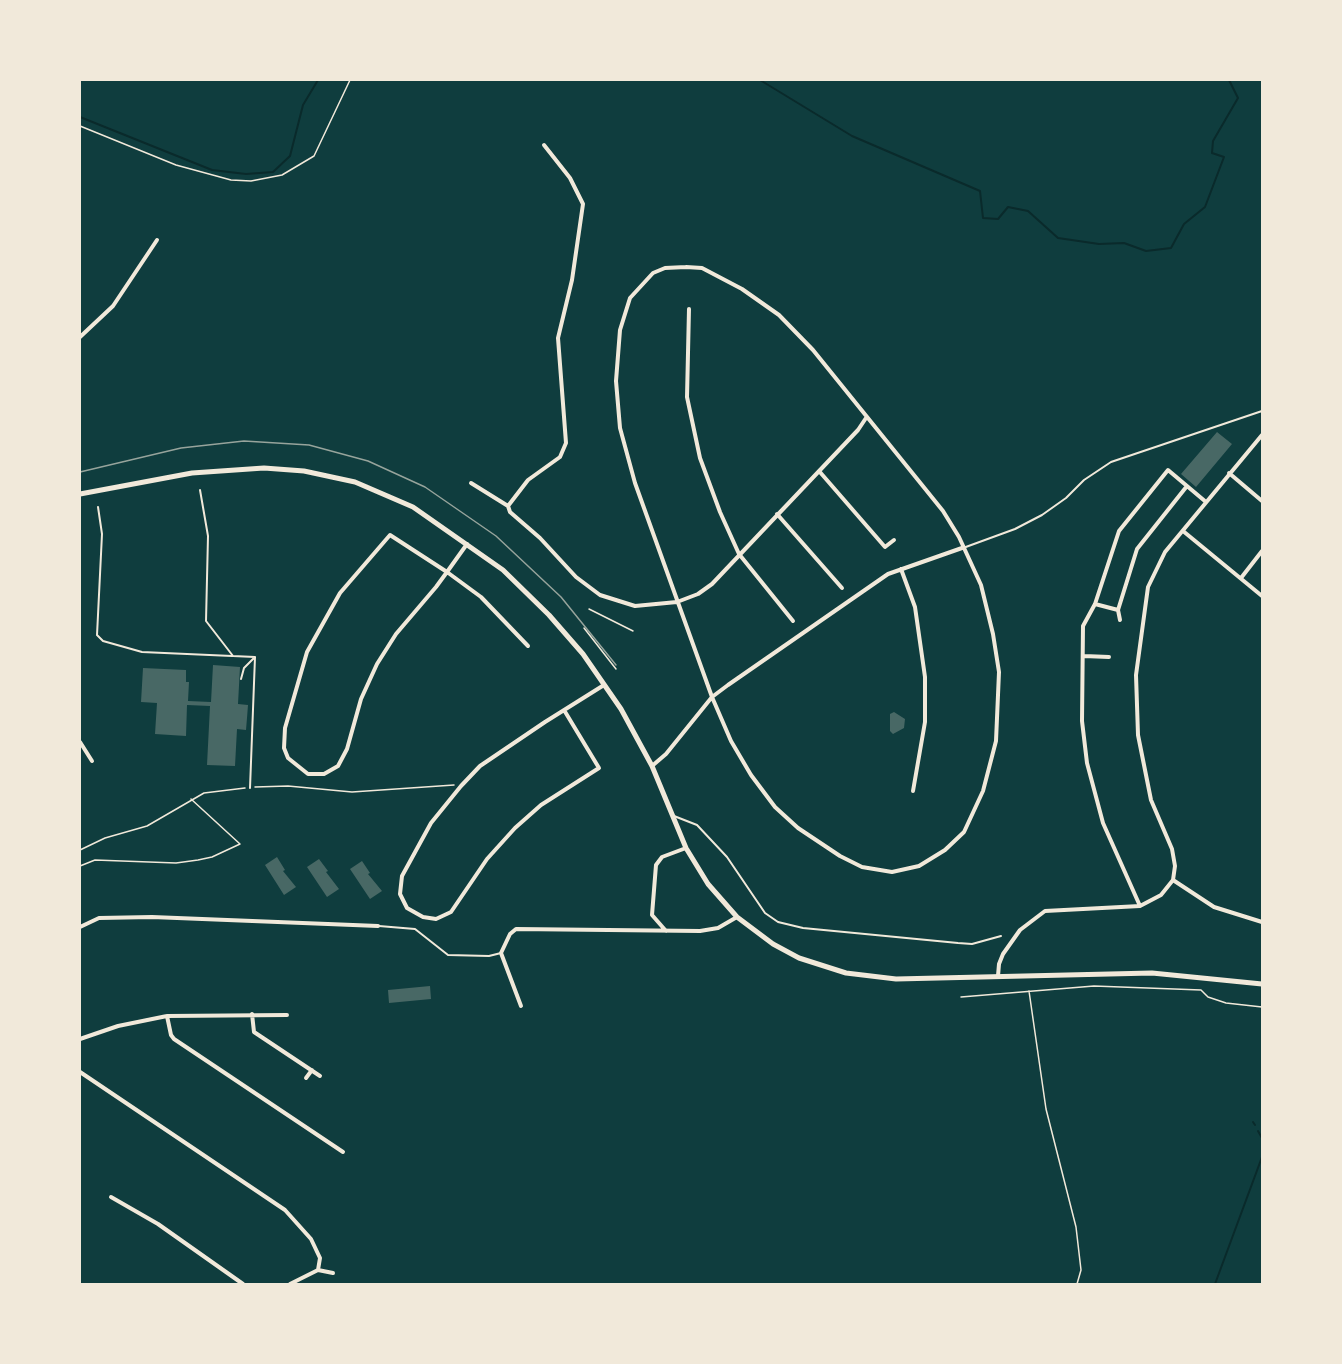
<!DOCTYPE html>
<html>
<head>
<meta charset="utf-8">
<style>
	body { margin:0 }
	#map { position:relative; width:1342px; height:1364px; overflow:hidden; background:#0f3d3e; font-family:Spectral,serif }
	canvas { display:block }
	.frame { position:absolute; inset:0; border:81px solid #f1e9da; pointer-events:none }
</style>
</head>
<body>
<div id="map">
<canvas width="1342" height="1364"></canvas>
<div class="frame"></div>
</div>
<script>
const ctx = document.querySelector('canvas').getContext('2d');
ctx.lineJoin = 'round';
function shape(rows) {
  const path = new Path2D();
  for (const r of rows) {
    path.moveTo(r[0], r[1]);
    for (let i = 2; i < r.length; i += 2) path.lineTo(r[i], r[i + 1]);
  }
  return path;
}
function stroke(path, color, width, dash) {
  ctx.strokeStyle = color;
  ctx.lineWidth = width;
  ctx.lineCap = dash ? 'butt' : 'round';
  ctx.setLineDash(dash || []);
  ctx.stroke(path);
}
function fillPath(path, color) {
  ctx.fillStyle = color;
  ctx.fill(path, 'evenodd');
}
stroke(shape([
	[760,80,852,136,980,191,983,218,998,219,1008,207,1028,211,1058,238,1099,244,1124,243,1146,251,1171,248,1184,224,1205,207,1224,157,1212,153,1213,141,1238,98,1229,80],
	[80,117,212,170,246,174,273,172,290,156,303,105,318,80],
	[1253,1122,1255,1125],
	[1258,1131,1262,1138],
	[1215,1284,1262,1157]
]), '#0a2a2b', 2);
fillPath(shape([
	[1217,432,1232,444,1196,487,1181,474],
	[213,665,240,667,238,704,248,705,247,718,246,730,237,729,235,766,207,765,210,706,187,705,186,736,155,734,157,703,141,702,143,668,186,670,186,682,189,682,188,701,211,702],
	[894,712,905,719,904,728,893,734,890,731,890,714],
	[277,857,285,870,283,871,296,887,284,895,265,865],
	[319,859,328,871,326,872,339,889,327,897,307,867],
	[362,861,370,873,368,874,382,891,370,899,350,869],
	[430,986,431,999,389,1003,388,990]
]), '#486865');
stroke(shape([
	[80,126,176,165,231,180,251,181,282,175,314,156,350,80],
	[589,609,633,631],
	[584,628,616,669],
	[255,787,288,786,352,792,454,785],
	[80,850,105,838,147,826,204,793,245,788],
	[80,866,95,860,176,863,198,860,212,857,240,844,191,799],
	[1029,991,1046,1109,1076,1227,1081,1270,1077,1284],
	[961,997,1094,986,1201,990,1208,997,1226,1003,1262,1007]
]), '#f1e9da', 1.5);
stroke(shape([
	[200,490,208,536,206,621,233,656,255,657,250,788],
	[98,507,102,534,97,635,103,641,142,652,232,656],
	[963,548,1015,529,1042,515,1066,498,1084,480,1111,462,1262,411],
	[241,679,244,668,255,657],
	[674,816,697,825,727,857,765,913,778,922,803,928,958,943,972,944,1001,936],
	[379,926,415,929,448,955,489,956,501,953]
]), '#f1e9da', 2);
stroke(shape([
	[686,267,702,268,742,289,779,315,813,350,943,511,959,537,981,585,993,634,999,672,996,741,983,791,964,832,945,850,919,866,892,872,862,867,840,856,798,828,775,807,751,775,731,741,712,697,635,483,620,428,616,381,620,330,630,298,653,273,665,268,686,267],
	[689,309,687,397,700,458,720,512,739,554,793,621],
	[80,337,113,306,157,240],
	[819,471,885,547,894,540],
	[1229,473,1262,501],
	[471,483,508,506],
	[508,506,510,512,540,538,576,577,600,595,635,606,677,602,698,594,712,584,858,430,866,418],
	[508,506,528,480,560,457,566,443,558,338,572,280,583,204,570,178,544,145],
	[777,514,842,588],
	[1183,531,1262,596],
	[467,544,447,572,436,587,396,634,377,664,361,699,347,749,338,766,324,774,308,774,288,758,284,748,285,728,307,652,340,593,390,535,447,572,481,597,528,646],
	[901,569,915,607,925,677,925,722,913,791],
	[1241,578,1262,551],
	[1095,604,1118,610,1137,549,1187,486],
	[1118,610,1120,620],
	[1084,656,1109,657],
	[564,710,599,768,541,805,515,828,487,859,451,912,436,919,423,917,407,908,400,894,402,876,431,823,461,786,480,766,545,722,604,685],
	[80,742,92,761],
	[652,766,666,754,712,697,728,685,888,574,962,548],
	[1173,880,1214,907,1262,922],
	[1140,906,1103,823,1087,763,1082,721,1083,626,1095,604,1119,531,1168,470,1206,502],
	[80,927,99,918,152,917,378,926],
	[666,931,652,915,656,865,662,857,686,848],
	[998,976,999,964,1003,954,1020,930,1045,911,1140,906,1161,895,1173,880,1175,866,1172,849,1151,800,1138,735,1136,675,1148,587,1165,552,1262,435],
	[521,1006,501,953,510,934,516,929,700,931,718,928,737,917],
	[252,1014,254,1032,320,1076],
	[167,1016,171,1035,174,1039,343,1152],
	[80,1039,118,1026,167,1016,287,1015],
	[80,1072,285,1210,311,1239,320,1258,318,1270],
	[306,1078,312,1070],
	[111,1197,158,1224,243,1284],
	[318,1270,333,1273],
	[290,1284,318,1270]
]), '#f1e9da', 4);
stroke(shape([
	[80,494,192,473,264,468,304,471,355,482,413,507,503,570,549,615,583,654,621,709,652,766,686,848,708,884,737,917,773,944,799,958,846,973,896,979,1152,973,1262,984]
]), '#f1e9da', 5);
stroke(shape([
	[80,472,181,448,244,441,309,445,368,461,425,487,496,536,561,597,616,665]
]), '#97a49c', 1.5);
</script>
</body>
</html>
